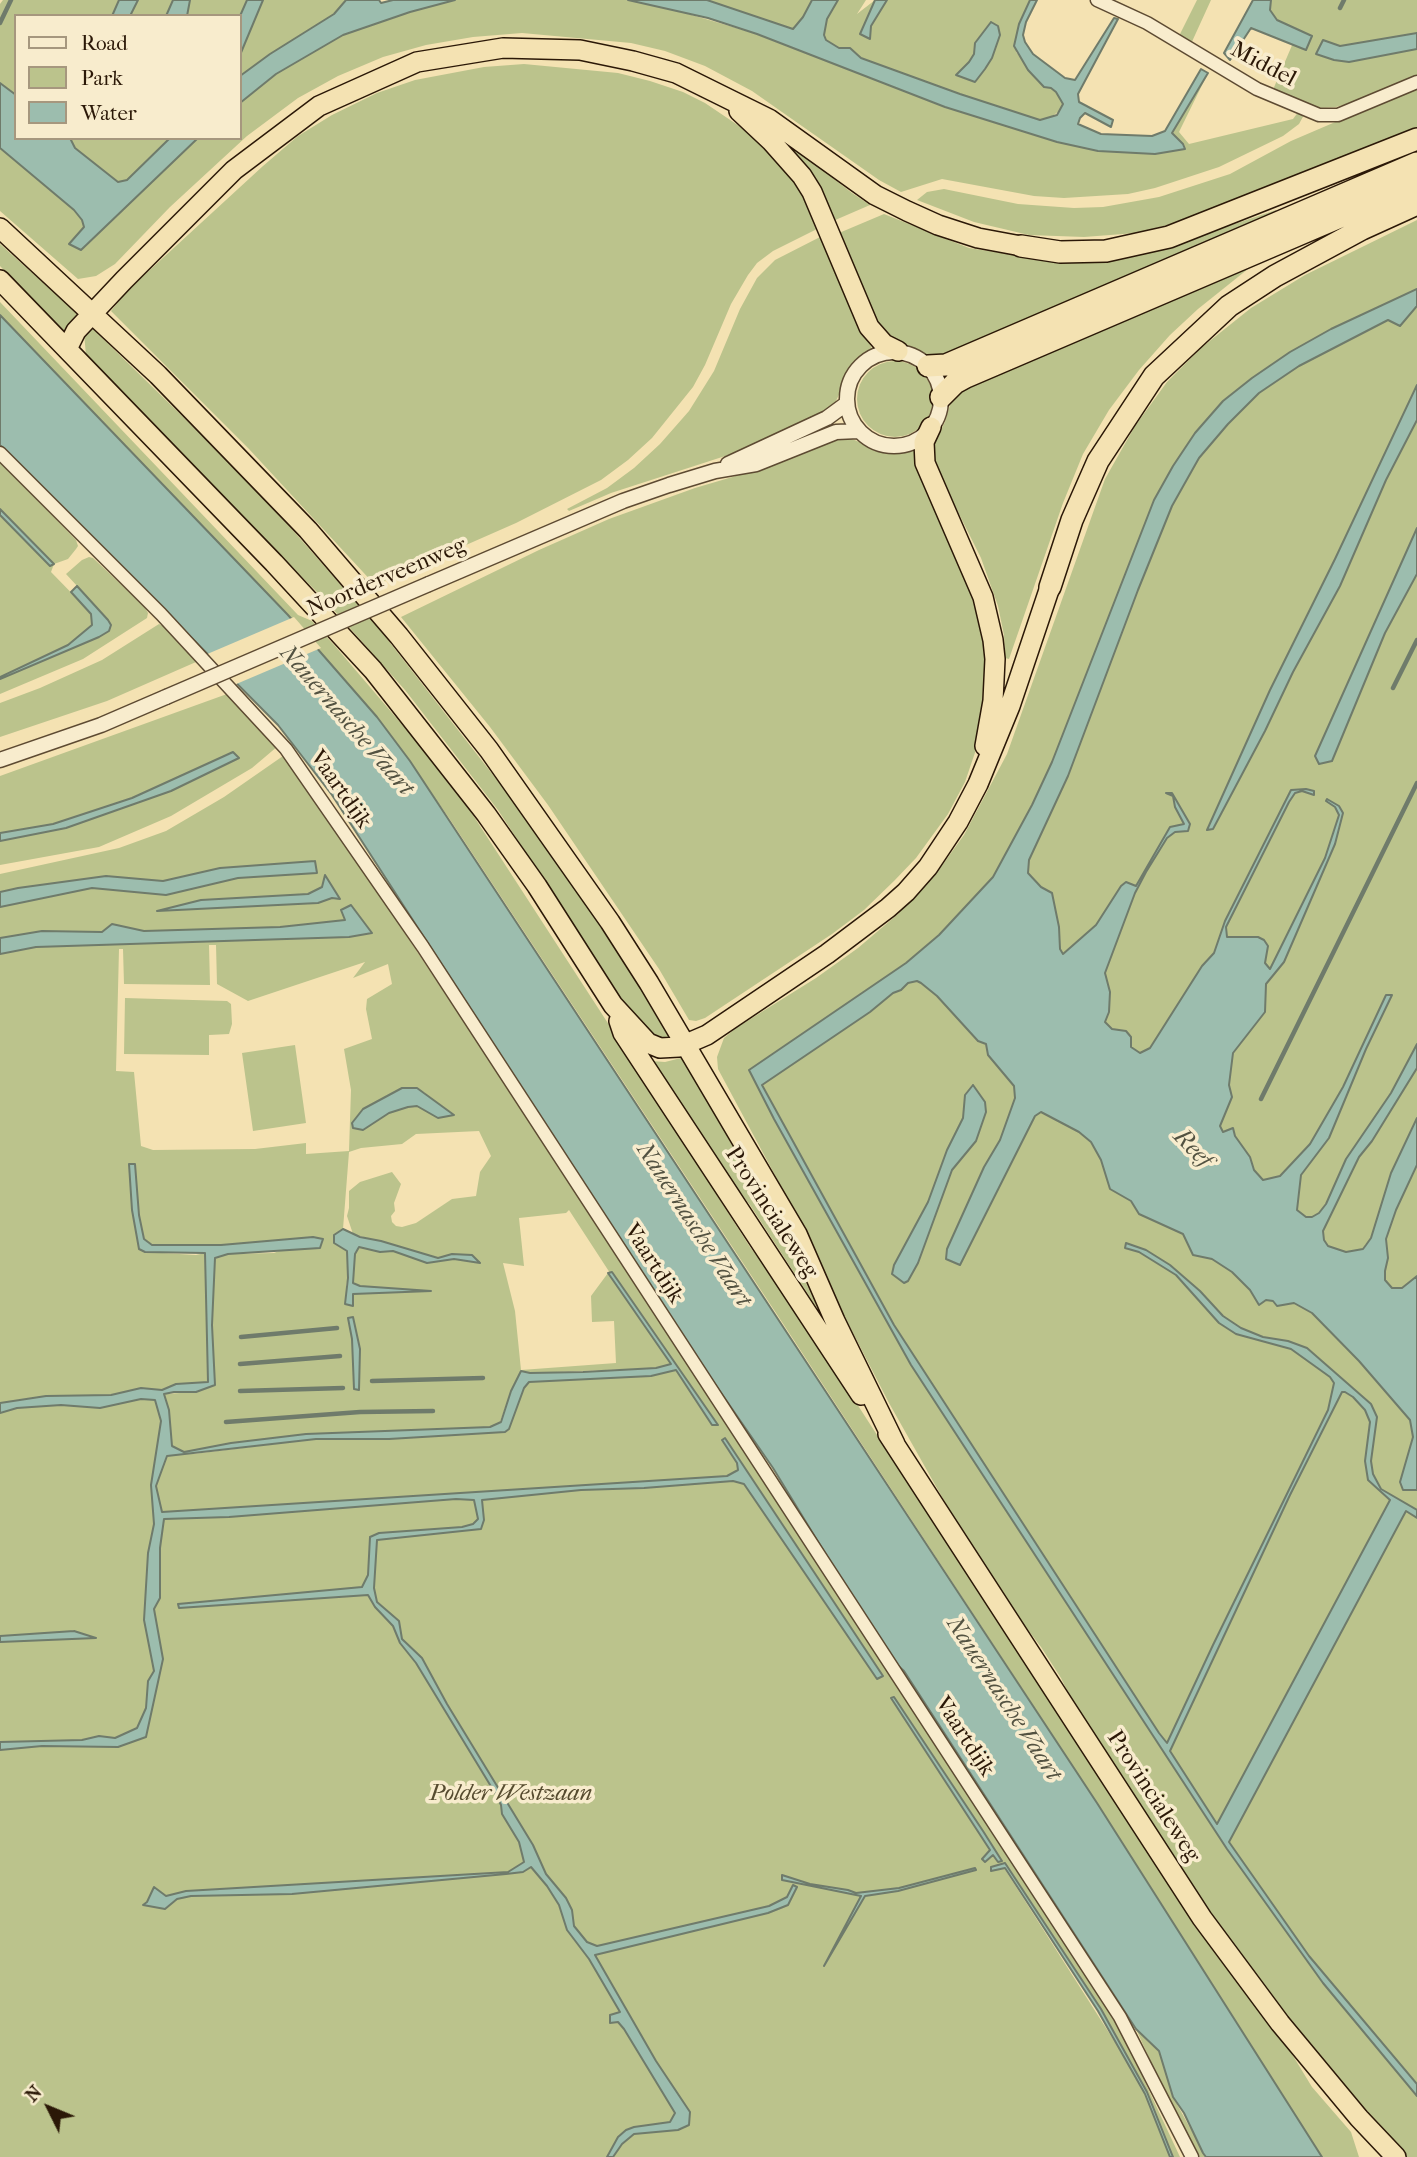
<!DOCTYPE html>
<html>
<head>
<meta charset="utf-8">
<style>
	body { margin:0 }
	#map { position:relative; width:1417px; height:2157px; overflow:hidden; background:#f4e2b2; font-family:"IM FELL French Canon",serif }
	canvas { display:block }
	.legend { position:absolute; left:14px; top:14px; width:228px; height:126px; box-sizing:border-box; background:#f8eccd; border:2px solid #a6977e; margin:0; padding:9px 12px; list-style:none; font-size:21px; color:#2b1807 }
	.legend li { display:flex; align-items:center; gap:14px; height:35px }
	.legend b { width:35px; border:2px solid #a6977e }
	.north { position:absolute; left:14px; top:2073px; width:70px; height:70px; -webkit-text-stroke:5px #f8eccd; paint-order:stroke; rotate:313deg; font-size:19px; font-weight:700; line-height:28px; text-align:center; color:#2b1807 }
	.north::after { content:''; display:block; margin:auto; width:24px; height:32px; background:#2b1807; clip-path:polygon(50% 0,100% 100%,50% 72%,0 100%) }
</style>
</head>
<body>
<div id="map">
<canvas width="1417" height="2157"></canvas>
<ul class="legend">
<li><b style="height:9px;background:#f8eccd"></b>Road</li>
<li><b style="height:19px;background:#bbc38c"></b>Park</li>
<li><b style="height:19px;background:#9cbdae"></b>Water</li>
</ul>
<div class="north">N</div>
</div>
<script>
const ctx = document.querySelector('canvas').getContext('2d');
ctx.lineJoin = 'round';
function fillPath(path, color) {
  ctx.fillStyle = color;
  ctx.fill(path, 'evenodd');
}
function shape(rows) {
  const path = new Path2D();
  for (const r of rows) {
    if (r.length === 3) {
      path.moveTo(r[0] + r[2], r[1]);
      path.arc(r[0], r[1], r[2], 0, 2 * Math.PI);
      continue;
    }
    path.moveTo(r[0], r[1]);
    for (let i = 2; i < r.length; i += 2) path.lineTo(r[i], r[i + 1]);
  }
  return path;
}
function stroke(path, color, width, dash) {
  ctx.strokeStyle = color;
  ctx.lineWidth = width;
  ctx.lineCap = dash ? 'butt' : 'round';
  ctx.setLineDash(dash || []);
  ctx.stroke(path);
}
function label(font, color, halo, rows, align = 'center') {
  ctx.font = font + ' "IM FELL French Canon",serif';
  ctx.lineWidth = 7;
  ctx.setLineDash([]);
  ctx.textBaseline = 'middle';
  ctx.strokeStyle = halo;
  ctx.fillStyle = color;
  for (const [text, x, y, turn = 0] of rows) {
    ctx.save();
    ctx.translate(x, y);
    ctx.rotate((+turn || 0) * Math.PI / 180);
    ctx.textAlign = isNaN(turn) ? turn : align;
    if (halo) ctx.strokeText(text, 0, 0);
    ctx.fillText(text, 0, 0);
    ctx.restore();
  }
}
fillPath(shape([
	[3,0,119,0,112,16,16,16,16,95,0,83,0,4],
	[138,0,173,0,166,16,130,16],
	[190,0,247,0,240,16,187,16],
	[263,0,346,0,334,14,270,54,240,76,240,55],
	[455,0,628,0,678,11,757,34,945,107,996,123,1098,151,1155,154,1185,149,1183,144,1172,133,1208,73,1179,132,1189,144,1293,119,1299,111,1305,113,1299,124,1283,136,1219,167,1155,188,1128,194,1064,198,1034,196,942,179,901,192,879,180,752,91,705,66,665,51,631,43,522,33,473,37,426,45,383,57,338,76,298,98,247,136,170,207,115,264,96,276,78,279,0,211,0,148,74,210,82,220,84,227,81,250,198,138,240,138,240,103,276,74,343,35,410,12],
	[707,0,812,0,803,17,793,29],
	[838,0,866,0,857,14,875,0,861,33,870,38,871,26,887,0,1030,0,1016,52,1044,87,1051,88,1060,96,1063,104,1060,110,1049,119,1040,120,960,94,861,58,850,48,839,48,826,40,824,35,827,19],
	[975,43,992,58,974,82,956,75,969,62,974,54],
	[1197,0,1211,0,1190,46,1178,38],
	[1257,0,1417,0,1417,76,1364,99,1336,107,1314,108,1272,92,1293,43,1262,32,1246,24],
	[524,64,618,73,650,81,683,92,705,103,748,132,783,166,799,188,819,228,773,251,757,263,748,275,731,304,705,365,693,387,652,438,628,460,601,480,516,523,375,585,249,449,111,311,127,291,263,166,298,136,332,115,377,93,415,80,484,67],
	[1417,87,1417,131,1199,217,1136,233,1084,237,1029,235,974,222,917,200,927,192,944,189,1018,204,1074,208,1103,207,1159,197,1230,174,1291,141],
	[771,130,852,193,870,205,833,221],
	[70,138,170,138,127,180,118,182,75,148],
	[1276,210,1276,212,1111,285,929,360,895,342,876,321,839,233,884,214,969,248,1046,260,1181,242],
	[1417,220,1417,2092,1288,1934,1323,1983,1417,2096,1417,2157,1407,2157,1301,2037,1206,1909,1079,1715,1061,1678,1041,1647,1002,1596,964,1536,889,1403,835,1298,806,1233,718,1069,717,1057,724,1038,736,1028,816,978,858,948,898,914,938,871,964,835,1007,754,1105,479,1135,426,1167,382,1201,348,1251,308,1305,275],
	[882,1313,1045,1569,911,1365],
	[822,236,872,349,852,368,834,405,823,415,753,447,611,493,569,511,567,509,607,488,634,468,660,444,689,411,714,371,740,309,757,278,775,260],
	[0,244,79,315,63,332,0,266],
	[1268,253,1198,309,1170,335,1139,370,1109,410,1083,454,1063,503,1009,659,1005,658,1004,635,998,606,981,558,935,466,933,445,945,422,952,398,960,390],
	[0,302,298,615,312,621,335,646,410,734,469,809,709,1179,718,1197,750,1247,782,1288,1126,1820,1208,1943,1287,2046,1312,2087,1351,2132,1359,2157,1322,2157,1097,1803,778,1316,449,818,377,717,249,574,0,315],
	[89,325,217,450,289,526,377,626,525,816,575,887,632,970,671,1038,660,1037,647,1030,634,1018,498,810,405,690,324,599,211,487,86,356,84,332],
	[895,399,38],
	[847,437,884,452,914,450,930,485,967,569,990,648,980,738,965,782,948,814,916,858,894,881,864,910,832,934,705,1018,696,1021,689,1020,659,969,548,805,490,727,401,617,539,550,609,519,695,488,763,468,838,438],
	[0,461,76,540,78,546,76,549,68,559,54,564,51,572,92,614,92,625,68,645,0,677,0,515,50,565,54,564,0,509],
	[89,557,93,558,144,606,148,613,147,618,83,659,0,694,0,679,99,637,109,631,90,600,66,574,82,560],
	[159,624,165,627,196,662,107,701,0,737,0,703,40,688,102,660],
	[227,694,278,746,252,768,171,816,99,847,0,865,0,776],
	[283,756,331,822,507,1087,1115,2018,1180,2157,1173,2157,1147,2092,1101,2009,1004,1864,1004,1868,1120,2050,1145,2094,1170,2157,0,2157,0,1407,18,1404,37,1407,65,1402,155,1397,161,1420,159,1452,193,1454,316,1439,500,1432,518,1381,676,1370,712,1425,681,1371,610,1273,569,1210,566,1213,519,1218,524,1266,503,1263,515,1311,521,1370,616,1363,614,1321,592,1322,591,1296,608,1273,671,1364,656,1368,530,1373,521,1371,511,1391,500,1422,490,1427,306,1434,231,1443,184,1452,172,1446,169,1410,164,1394,196,1392,215,1385,212,1325,215,1258,228,1254,274,1253,313,1237,221,1245,153,1245,144,1239,139,1215,135,1164,129,1164,132,1210,145,1252,196,1255,205,1253,208,1382,176,1384,162,1390,141,1388,111,1395,46,1396,0,1403,0,954,36,947,349,937,371,933,346,920,280,927,144,931,112,924,102,932,42,931,0,938,0,907,92,888,166,895,238,878,316,873,315,861,220,868,163,881,106,876,0,892,0,874,119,848,166,831,224,797],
	[209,945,216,945,217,984,248,1001,365,962,353,978,388,964,392,984,367,999,366,1009,372,1039,344,1049,351,1090,349,1151,306,1154,306,1143,255,1149,153,1150,141,1146,134,1072,116,1071,119,949,123,949,124,984,210,985],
	[402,1088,410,1088,424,1092,440,1107,451,1112,438,1118,417,1106,408,1107,389,1113,363,1130,386,1096],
	[479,1131,491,1156,480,1172,476,1196,452,1199,416,1223,402,1227,396,1226,392,1222,391,1216,395,1211,394,1203,401,1184,392,1172,360,1182,349,1191,349,1208,347,1216,353,1234,438,1258,452,1254,454,1259,427,1263,393,1251,380,1252,359,1247,355,1253,352,1283,360,1286,421,1291,353,1294,353,1306,346,1286,348,1278,347,1251,334,1235,343,1229,349,1152,361,1148,402,1144,416,1134],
	[725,1438,752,1481,883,1676,738,1466],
	[894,1697,983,1831,998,1862,891,1699],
	[125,998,227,1001,231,1004,232,1024,229,1034,209,1035,209,1055,124,1054],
	[295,1045,306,1123,253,1131,242,1053],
	[685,1057,718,1120,789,1246,819,1311,750,1205,706,1150,651,1061,665,1062],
	[1136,2029,1159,2051,1173,2097,1206,2157,1194,2157]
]), '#bbc38c');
const water = shape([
	[119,0,138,0,130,16,112,16,119,0],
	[173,0,190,0,187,16,166,16,173,0],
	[247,0,263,0,240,55,240,16,247,0],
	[346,0,379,0,381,3,393,0,455,0,410,12,343,35,276,74,240,103,240,76,270,54,334,14,346,0],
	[628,0,707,0,793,29,803,17,812,0,838,0,827,19,824,35,826,40,839,48,850,48,861,58,960,94,1040,120,1057,115,1063,104,1056,92,1051,88,1044,87,1028,70,1014,46,1019,24,1030,0,1037,0,1026,22,1023,35,1025,42,1033,54,1065,78,1075,80,1114,18,1118,19,1078,94,1079,102,1113,120,1111,127,1085,113,1080,118,1078,124,1101,134,1152,136,1165,131,1201,69,1208,73,1172,133,1183,144,1185,149,1155,154,1098,151,1057,142,945,107,757,34,708,18,628,0],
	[875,0,887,0,871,26,870,39,860,34,875,0],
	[1253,0,1271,0,1270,10,1277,20,1312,36,1306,50,1251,28,1230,60,1224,53,1253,0],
	[991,22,998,26,1000,35,992,58,985,69,975,82,956,75,969,62,974,54,975,43,991,22],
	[1417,33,1417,49,1349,62,1334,60,1316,54,1323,40,1340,46,1417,33],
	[0,83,16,95,16,138,70,138,75,148,118,182,127,180,170,138,198,138,81,250,69,244,84,227,82,220,74,210,0,148,0,83],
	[1417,289,1417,306,1400,326,1388,320,1299,366,1259,393,1228,424,1199,458,1172,506,1138,590,1068,776,1029,860,1028,873,1041,887,1052,893,1059,927,1060,949,1063,954,1096,925,1121,886,1126,882,1136,886,1170,827,1184,824,1175,807,1173,796,1166,793,1172,793,1190,824,1188,831,1175,832,1167,838,1146,872,1135,893,1105,973,1110,992,1109,1012,1105,1022,1112,1029,1126,1031,1131,1037,1131,1047,1140,1053,1150,1048,1202,966,1214,953,1225,921,1291,790,1306,789,1314,791,1314,795,1302,791,1295,793,1289,802,1226,927,1227,937,1258,937,1264,940,1268,946,1265,963,1270,969,1325,858,1339,815,1335,807,1326,801,1327,799,1339,806,1343,813,1335,844,1284,962,1266,984,1265,1012,1233,1053,1229,1085,1232,1097,1220,1126,1223,1132,1233,1128,1235,1136,1250,1157,1254,1170,1263,1180,1280,1176,1310,1144,1343,1087,1386,995,1392,995,1366,1049,1329,1138,1301,1175,1297,1210,1306,1217,1312,1217,1319,1213,1326,1204,1346,1159,1391,1093,1417,1044,1417,1068,1372,1141,1359,1157,1323,1231,1324,1240,1328,1246,1346,1252,1363,1249,1366,1245,1371,1238,1391,1173,1417,1118,1417,1165,1396,1210,1386,1239,1388,1258,1385,1271,1385,1280,1392,1288,1402,1288,1417,1276,1417,1490,1403,1490,1400,1482,1413,1437,1410,1420,1359,1361,1312,1313,1294,1303,1277,1306,1273,1301,1266,1300,1259,1305,1250,1290,1232,1272,1212,1259,1193,1255,1183,1234,1139,1214,1131,1201,1110,1189,1101,1160,1091,1142,1079,1132,1041,1112,1035,1116,960,1265,946,1259,947,1249,984,1167,1000,1140,1015,1098,1014,1086,988,1055,986,1044,978,1041,937,996,921,983,917,981,908,983,901,990,893,993,870,1012,762,1085,894,1325,1159,1733,1167,1743,1213,1645,1328,1410,1334,1383,1330,1377,1291,1349,1236,1334,1219,1323,1176,1275,1139,1252,1125,1248,1126,1243,1146,1250,1170,1265,1200,1291,1223,1316,1241,1328,1263,1337,1288,1341,1307,1348,1371,1404,1377,1417,1371,1461,1373,1474,1381,1489,1417,1510,1417,1518,1406,1511,1229,1842,1309,1956,1417,2084,1417,2096,1323,1983,1227,1849,911,1365,774,1119,749,1070,906,963,939,935,993,877,1032,805,1052,762,1154,500,1173,466,1195,433,1223,401,1252,378,1290,352,1331,329,1417,289],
	[1342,1392,1345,1392,1353,1397,1365,1410,1370,1422,1365,1461,1368,1480,1390,1500,1217,1824,1170,1751,1290,1495,1342,1392],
	[0,315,288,615,377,717,410,761,1097,1803,1322,2157,1206,2157,1203,2153,1184,2113,1173,2097,1159,2051,1136,2029,904,1671,895,1663,859,1609,773,1468,683,1338,332,795,278,725,0,445,0,315],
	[1417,385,1417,420,1386,480,1340,586,1293,672,1265,731,1213,829,1207,830,1270,690,1335,559,1417,385],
	[0,509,54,564,50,566,0,515,0,509],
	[1417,528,1417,574,1385,633,1332,761,1319,764,1315,756,1417,528],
	[77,586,108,620,111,625,109,631,99,637,0,679,0,677,68,645,92,625,91,614,71,592,77,586],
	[233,752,239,758,171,791,66,828,0,841,0,833,53,824,132,798,233,752],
	[315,861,317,873,238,878,166,895,92,888,0,907,0,892,18,888,106,876,163,881,220,868,315,861],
	[325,875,340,899,332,898,318,903,157,911,201,900,308,894,322,887,325,875],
	[351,905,372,933,349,937,36,947,0,954,0,938,42,931,102,932,112,924,144,931,280,927,345,920,341,910,351,905],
	[973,1085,985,1102,986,1112,976,1141,952,1170,918,1263,908,1281,904,1283,892,1274,894,1265,928,1202,947,1150,963,1118,965,1095,973,1085],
	[402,1088,417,1088,454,1115,438,1118,417,1106,408,1107,389,1113,363,1130,353,1128,352,1123,363,1109,402,1088],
	[129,1164,135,1164,139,1215,144,1239,152,1245,221,1245,313,1237,323,1239,320,1248,228,1254,215,1258,212,1325,215,1385,196,1392,174,1392,164,1394,169,1410,172,1446,184,1452,231,1443,306,1434,490,1427,501,1422,511,1391,521,1371,530,1373,583,1372,656,1368,671,1364,608,1273,612,1272,718,1425,712,1425,676,1370,651,1376,529,1382,524,1388,509,1429,505,1432,389,1439,316,1439,167,1456,156,1486,162,1512,727,1476,738,1470,737,1463,722,1440,725,1438,883,1676,877,1679,744,1484,733,1481,644,1488,581,1490,482,1500,484,1520,481,1529,377,1540,374,1588,377,1602,399,1621,402,1639,422,1658,447,1704,533,1845,546,1874,566,1898,572,1910,574,1926,587,1942,597,1946,769,1906,787,1897,793,1885,797,1887,788,1905,768,1913,595,1955,656,2061,690,2112,689,2125,678,2130,634,2134,622,2144,613,2157,607,2157,618,2137,626,2130,634,2127,670,2122,675,2113,624,2029,618,2022,610,2023,610,2015,620,2012,589,1959,567,1930,559,1905,547,1886,531,1867,523,1872,506,1874,292,1894,191,1896,177,1899,165,1909,143,1905,147,1902,154,1887,166,1896,186,1891,508,1872,524,1862,519,1842,502,1814,501,1805,495,1793,416,1663,400,1643,393,1626,375,1607,368,1595,179,1608,178,1604,362,1587,368,1575,370,1537,379,1533,462,1527,473,1524,478,1519,474,1500,456,1499,229,1517,164,1519,160,1548,160,1598,154,1609,163,1659,146,1737,118,1747,42,1746,0,1750,0,1742,82,1740,99,1736,115,1738,137,1728,146,1708,148,1681,154,1671,144,1620,148,1553,154,1524,151,1485,161,1421,155,1400,141,1399,100,1408,61,1405,17,1408,0,1413,0,1403,46,1396,111,1395,141,1388,162,1390,176,1384,208,1382,205,1253,145,1252,139,1249,132,1210,129,1164],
	[343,1229,360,1237,381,1241,438,1258,452,1254,472,1255,480,1263,454,1259,427,1263,393,1251,380,1252,359,1247,355,1254,353,1283,360,1286,431,1291,353,1294,353,1306,345,1304,348,1278,347,1251,334,1243,334,1235,343,1229],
	[353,1317,360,1349,359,1390,354,1389,352,1339,348,1318,353,1317],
	[74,1631,96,1638,0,1642,0,1636,74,1631],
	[894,1697,983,1831,1002,1861,998,1862,993,1855,985,1862,982,1859,990,1850,891,1698,894,1697],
	[1005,1863,1101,2009,1147,2092,1173,2157,1170,2157,1145,2094,1098,2011,1005,1868,991,1871,991,1867,1005,1863],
	[975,1868,976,1870,898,1891,865,1896,824,1966,861,1896,782,1880,782,1875,810,1884,848,1890,856,1893,899,1888,975,1868]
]);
fillPath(water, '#9cbdae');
stroke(water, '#6f7b6b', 2);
fillPath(shape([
	[294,617,321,648,234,685,205,655]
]), '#f4e2b2');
stroke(shape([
	[1340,8,1344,0],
	[0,23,11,0],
	[1393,688,1417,640],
	[1261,1099,1417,783],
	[241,1337,337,1328],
	[240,1364,340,1356],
	[372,1381,483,1378],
	[240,1391,343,1388],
	[226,1422,360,1412,433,1411]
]), '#6f7b6b', 4.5);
const minor = shape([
	[1097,0,1147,23,1257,89,1319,115,1338,115,1417,82],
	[0,453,161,614,286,749,423,947,1120,2017,1192,2157]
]);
const tertiary = shape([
	[894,399,47],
	[728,464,827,418,846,404],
	[429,584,623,501,669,485,715,471,756,464,836,432,858,431],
	[0,760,101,725,166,697]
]);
const trunk = shape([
	[739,111,771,141,802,176,812,192,869,327,884,344,898,351],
	[0,228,158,375,308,530,399,636,489,750,610,922,649,983,797,1234,835,1321,895,1444],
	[0,280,274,563,373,670,486,814,537,886,613,1005,648,1043,660,1048,679,1047,707,1035,827,954,888,908,906,892,928,867,958,822,978,784,1010,706,1050,587],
	[67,349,76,331,124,280,234,170,319,106,417,62,503,48,580,50,633,61,676,73,769,119,875,195,907,211,938,225,978,238,1021,246],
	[931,427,924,442,925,463,983,597,993,640,995,659,993,701,985,746],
	[619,1021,623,1033,861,1395],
	[888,1434,1202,1918,1280,2023,1359,2118,1396,2157]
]);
const motorway = shape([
	[1021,246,1060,252,1106,251,1169,237,1417,139],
	[928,366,946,365,1417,163],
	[941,397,955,383,966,377,1417,184],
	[1050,587,1072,520,1098,461,1154,376,1229,306,1275,276,1362,229,1417,204]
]);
stroke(minor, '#5d4a32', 15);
stroke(tertiary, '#5d4a32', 17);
stroke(trunk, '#2b1807', 22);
stroke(motorway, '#2b1807', 24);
stroke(minor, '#f8eccd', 12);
stroke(tertiary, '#f8eccd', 14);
stroke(trunk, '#f4e2b2', 19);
stroke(motorway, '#f4e2b2', 21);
const tertiaryBridge = shape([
	[166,697,429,584]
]);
stroke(tertiaryBridge, '#5d4a32', 17, []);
stroke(tertiaryBridge, '#f8eccd', 14);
label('23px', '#2b1807', '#f8eccd', [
	["Middel",1263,65,28],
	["Noorderveenweg",387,578,-23],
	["Vaartdijk",340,790,55],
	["Provincialeweg",771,1213,57],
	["Vaartdijk",653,1264,57],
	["Vaartdijk",964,1737,57],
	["Provincialeweg",1153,1797,57]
]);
label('italic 23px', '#564b2f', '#f8eccd', [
	["Polder Westzaan",511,1794]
]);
label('italic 24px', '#535241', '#f8eccd', [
	["Nauernasche Vaart",346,721,49],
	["Reef",1192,1149,46],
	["Nauernasche Vaart",693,1225,57],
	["Nauernasche Vaart",1003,1699,57]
]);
</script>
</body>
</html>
